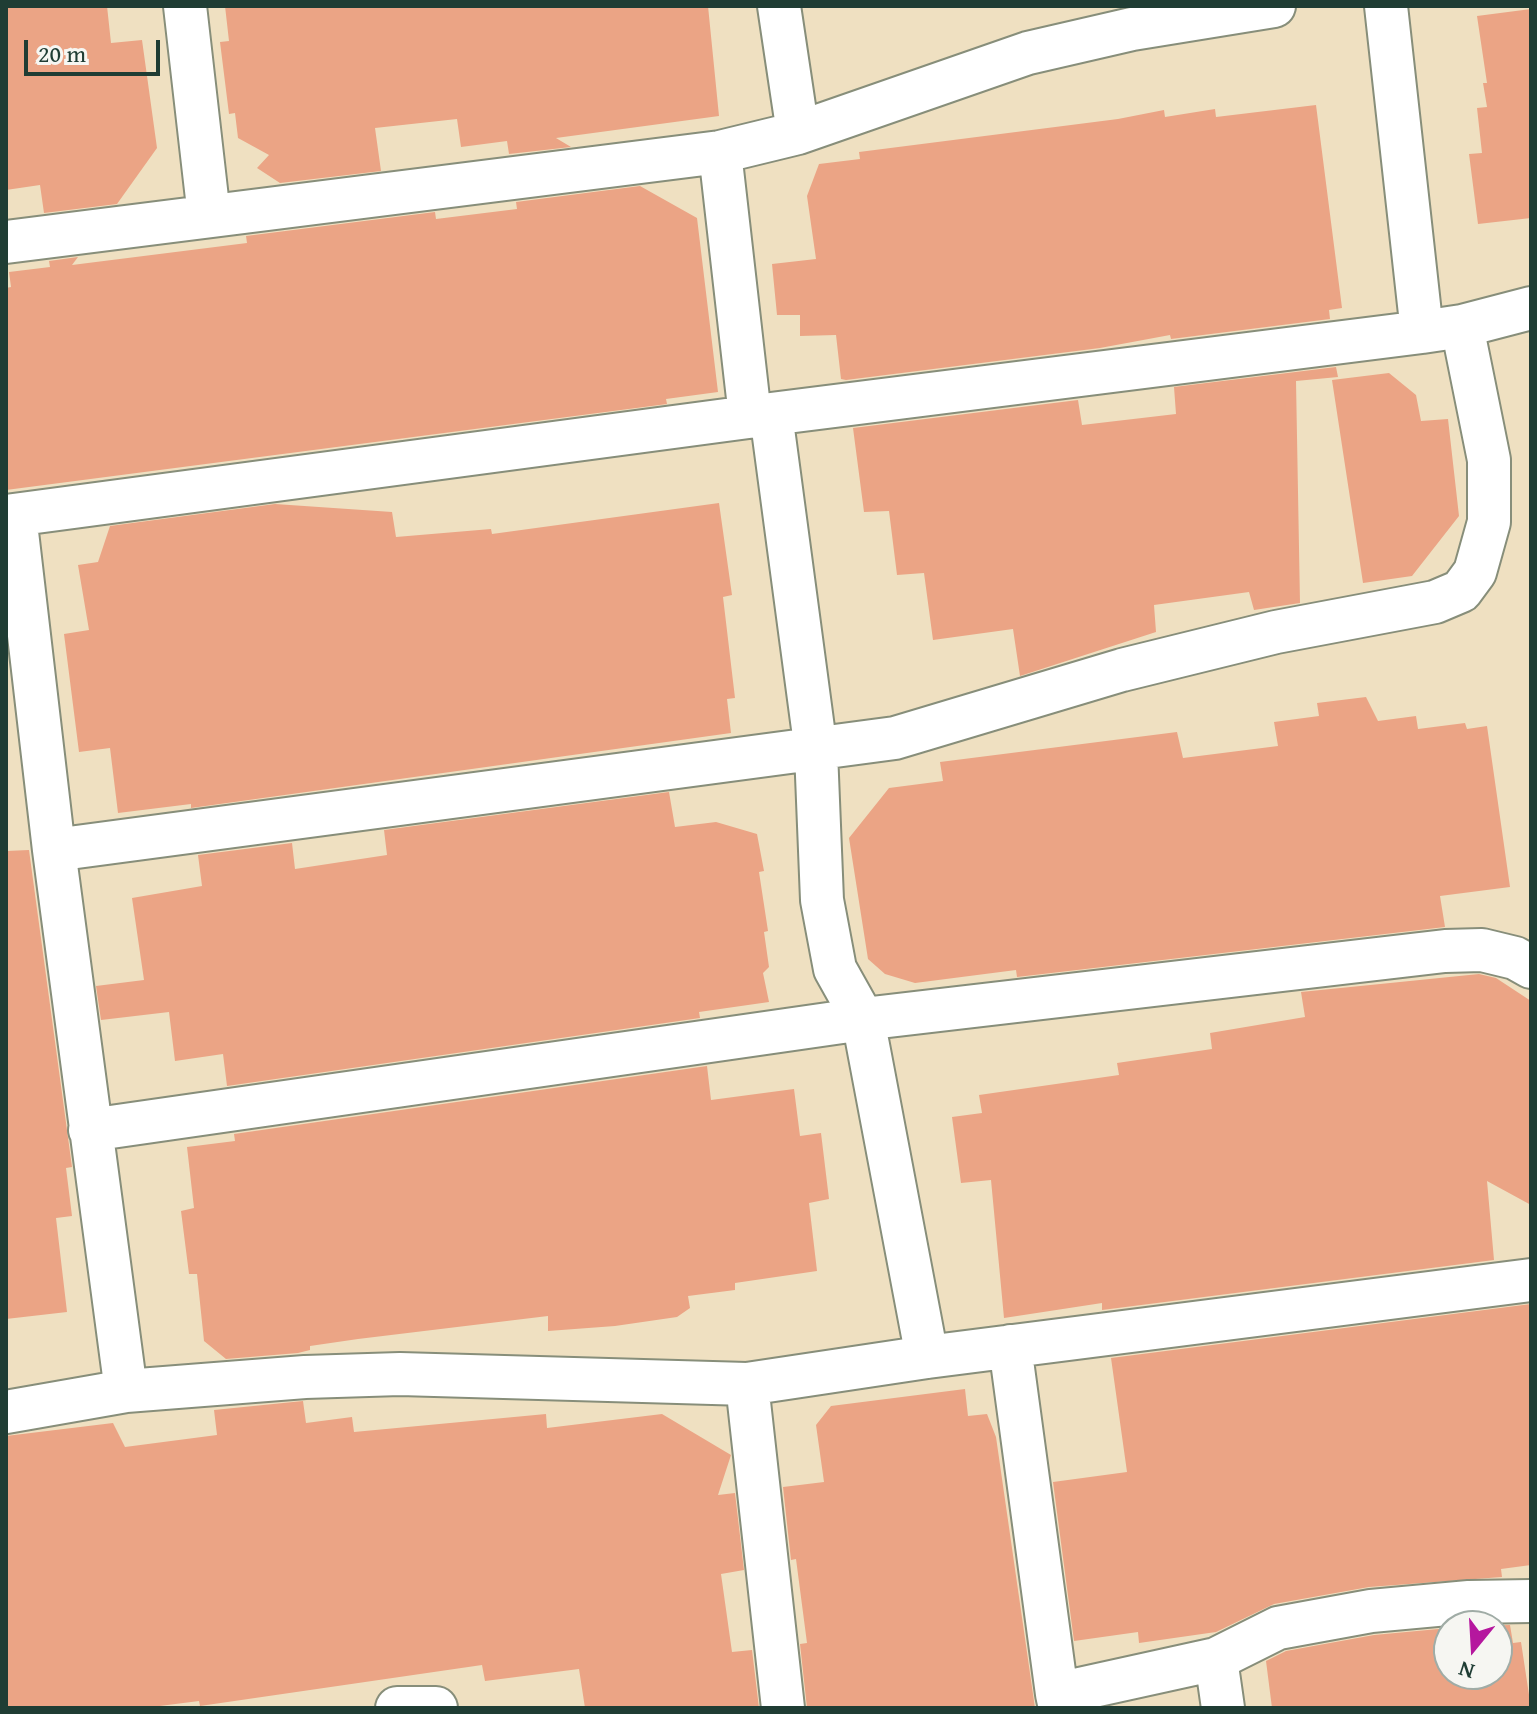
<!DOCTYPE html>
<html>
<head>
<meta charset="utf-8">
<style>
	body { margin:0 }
	#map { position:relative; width:1537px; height:1714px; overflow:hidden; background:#efe0c1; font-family:"Gentium Book Plus",serif }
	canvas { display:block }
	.frame { position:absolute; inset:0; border:8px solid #1f3d34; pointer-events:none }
	.north { position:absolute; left:1433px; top:1610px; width:80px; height:80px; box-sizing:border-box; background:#f6f6f2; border:2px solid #a0aca6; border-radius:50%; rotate:198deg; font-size:22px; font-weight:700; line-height:32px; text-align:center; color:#1f3d34 }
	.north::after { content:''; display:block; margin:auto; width:28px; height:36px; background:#b5179e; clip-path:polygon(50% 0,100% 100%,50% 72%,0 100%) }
	.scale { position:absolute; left:24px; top:40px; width:136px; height:36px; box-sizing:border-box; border:4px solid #1f3d34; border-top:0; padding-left:10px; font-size:24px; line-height:28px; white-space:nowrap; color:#1f3d34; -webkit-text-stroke:6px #f6f6f2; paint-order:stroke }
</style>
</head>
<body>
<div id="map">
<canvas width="1537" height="1714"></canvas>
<div class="frame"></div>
<div class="north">N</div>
<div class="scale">20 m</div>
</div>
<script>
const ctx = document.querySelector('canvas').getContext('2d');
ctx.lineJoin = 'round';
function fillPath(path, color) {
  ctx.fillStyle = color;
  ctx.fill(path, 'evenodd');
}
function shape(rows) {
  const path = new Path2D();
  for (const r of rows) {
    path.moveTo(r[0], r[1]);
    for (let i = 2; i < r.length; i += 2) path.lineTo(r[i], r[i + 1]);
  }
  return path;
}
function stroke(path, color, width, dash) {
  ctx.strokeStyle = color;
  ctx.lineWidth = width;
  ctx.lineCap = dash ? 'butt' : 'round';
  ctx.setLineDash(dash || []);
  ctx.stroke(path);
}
fillPath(shape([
	[6,6,107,6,111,43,142,40,157,148,117,204,44,213,40,185,6,190],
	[225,6,708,6,719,116,556,138,571,147,509,154,507,141,461,147,457,119,375,128,381,171,280,183,257,168,269,155,238,138,235,113,229,114,220,42,229,41],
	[1531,9,1531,218,1478,224,1469,154,1482,153,1477,108,1487,107,1483,83,1487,83,1477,16],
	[1316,105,1342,308,1329,310,1330,319,1171,339,1170,335,1100,348,846,380,841,379,836,335,800,336,800,315,777,315,772,264,816,259,807,196,819,164,860,159,859,152,1118,119,1164,110,1165,117,1215,109,1216,117],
	[640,186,697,218,718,392,666,399,667,404,6,490,6,288,11,287,9,272,50,267,49,261,78,257,72,265,247,243,246,236,435,212,436,219,517,209,516,202],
	[1336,367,1338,377,1296,381,1300,603,1254,610,1249,592,1154,605,1156,632,1020,676,1013,629,933,640,924,573,897,575,889,511,864,512,853,428,1078,400,1082,425,1176,414,1174,387],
	[1389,373,1416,395,1421,421,1448,419,1459,516,1412,576,1363,583,1332,380],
	[719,503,732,595,723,597,735,698,727,699,731,733,191,808,191,804,118,813,110,748,79,752,64,634,89,630,78,565,98,562,110,526,275,504,392,512,396,537,491,529,492,534],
	[1366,697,1378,721,1416,716,1418,729,1465,723,1467,729,1487,726,1510,887,1440,896,1445,927,1017,977,1016,970,915,983,885,974,868,959,849,838,889,788,943,781,940,762,1177,732,1183,758,1278,746,1274,722,1319,716,1317,703],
	[669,792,675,827,716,822,757,834,764,871,759,872,768,931,764,932,769,967,763,973,769,1002,699,1012,700,1018,227,1086,223,1054,175,1061,169,1012,101,1020,96,986,144,980,132,898,202,886,198,855,292,843,295,869,387,855,384,830],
	[29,850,72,1167,66,1168,72,1216,56,1218,67,1312,6,1319,6,851],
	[1479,974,1496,978,1531,1001,1531,1205,1487,1181,1494,1260,1102,1310,1102,1303,1004,1318,991,1180,961,1183,952,1117,982,1113,979,1095,1119,1075,1117,1063,1212,1049,1210,1033,1305,1017,1301,992],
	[707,1066,711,1100,794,1089,800,1136,821,1133,829,1199,809,1203,817,1271,735,1283,735,1290,688,1296,690,1308,677,1317,615,1326,548,1331,548,1316,358,1339,310,1346,310,1350,298,1353,226,1359,204,1341,197,1274,189,1274,181,1211,194,1208,187,1147,235,1141,234,1134],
	[1531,1304,1531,1565,1501,1569,1502,1577,1369,1587,1274,1604,1216,1632,1139,1643,1138,1632,1074,1641,1053,1482,1127,1472,1111,1358],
	[965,1389,968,1416,987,1414,996,1437,1035,1708,807,1708,800,1644,807,1643,796,1559,791,1560,783,1487,824,1482,816,1425,831,1406],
	[303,1401,306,1423,352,1417,354,1432,546,1414,547,1428,662,1414,731,1455,718,1495,735,1493,744,1570,721,1574,732,1652,752,1650,759,1708,585,1708,579,1669,485,1681,482,1665,200,1706,199,1701,144,1708,6,1708,6,1436,113,1423,125,1447,217,1435,214,1410],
	[1510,1625,1513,1643,1521,1642,1531,1708,1272,1708,1266,1661,1286,1651,1374,1635,1449,1628,1449,1674,1497,1674,1497,1626,1470,1626]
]), '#eba485');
const street = shape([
	[185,6,209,216],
	[779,6,798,133],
	[1386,6,1422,332],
	[720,152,750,416],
	[6,242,720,152,798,133,1028,53,1132,29,1274,6],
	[771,414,816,751,822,900,835,969,863,1019,927,1357],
	[15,515,54,850,126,1391],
	[6,516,771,414,1422,332,1462,326,1531,308],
	[54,850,895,738,1122,670,1276,632,1435,602,1461,591,1475,572,1489,522,1489,460,1462,326],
	[90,1130,863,1019,1445,951,1482,950,1515,958,1531,967],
	[1010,1346,1057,1694],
	[747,1384,783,1708],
	[6,1412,126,1391,305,1377,400,1374,747,1384,927,1357,1531,1280],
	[1216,1659,1223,1708],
	[397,1708,436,1708],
	[1060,1708,1057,1694,1216,1659,1278,1628,1371,1611,1469,1602,1531,1601]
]);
stroke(street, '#878e7a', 46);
stroke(street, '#fff', 42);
</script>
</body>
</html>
